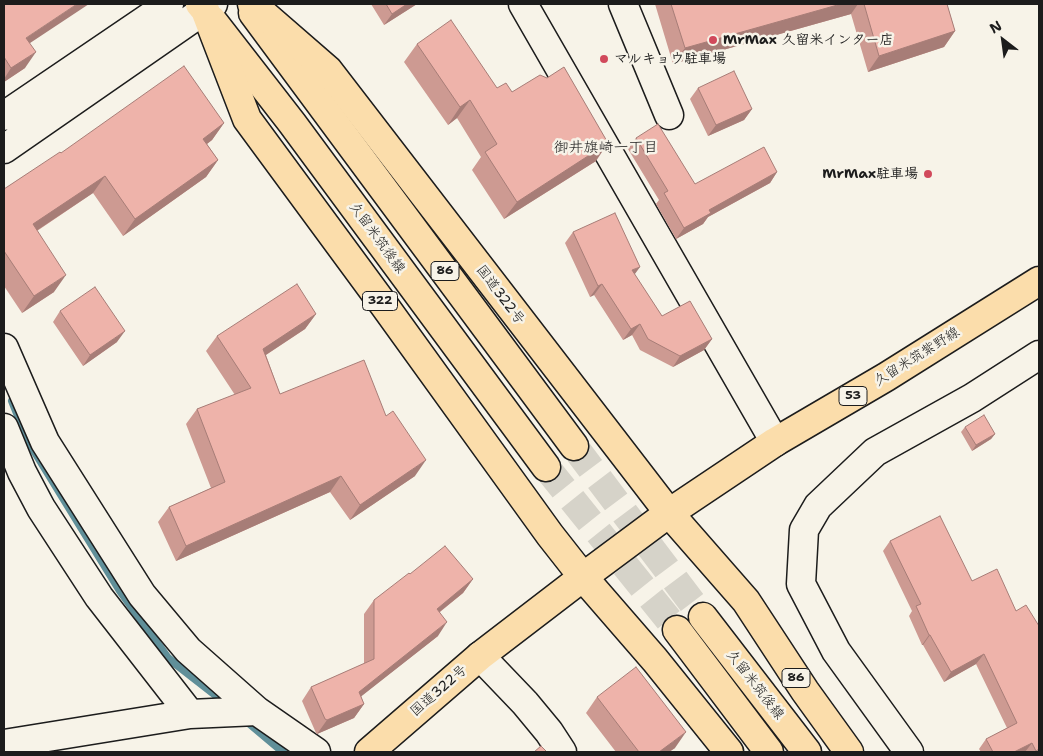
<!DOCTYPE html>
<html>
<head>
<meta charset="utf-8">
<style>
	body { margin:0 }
	#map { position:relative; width:1043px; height:756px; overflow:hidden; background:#f7f3e8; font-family:"Shantell Sans",sans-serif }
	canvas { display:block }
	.frame { position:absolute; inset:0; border:5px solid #1c1c1c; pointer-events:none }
	.north { position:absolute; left:978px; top:15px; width:50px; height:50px; -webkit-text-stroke:4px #f7f3e8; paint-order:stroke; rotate:330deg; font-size:14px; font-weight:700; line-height:20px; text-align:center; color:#1c1c1c }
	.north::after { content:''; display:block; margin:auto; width:18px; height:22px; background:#1c1c1c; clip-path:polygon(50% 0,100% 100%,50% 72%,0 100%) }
</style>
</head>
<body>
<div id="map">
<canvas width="1043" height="756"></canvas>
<div class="frame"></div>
<div class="north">N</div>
</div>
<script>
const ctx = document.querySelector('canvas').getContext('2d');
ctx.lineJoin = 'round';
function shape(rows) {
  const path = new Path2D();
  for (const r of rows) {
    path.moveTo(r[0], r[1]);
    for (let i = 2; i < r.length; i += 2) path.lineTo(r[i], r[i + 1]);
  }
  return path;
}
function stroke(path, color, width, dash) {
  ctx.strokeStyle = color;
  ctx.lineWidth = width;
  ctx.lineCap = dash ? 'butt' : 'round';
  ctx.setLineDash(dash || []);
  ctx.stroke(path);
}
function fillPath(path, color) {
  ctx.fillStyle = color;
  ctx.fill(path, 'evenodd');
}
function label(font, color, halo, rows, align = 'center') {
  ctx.font = font + ' "Shantell Sans","Klee One",sans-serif';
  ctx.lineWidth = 5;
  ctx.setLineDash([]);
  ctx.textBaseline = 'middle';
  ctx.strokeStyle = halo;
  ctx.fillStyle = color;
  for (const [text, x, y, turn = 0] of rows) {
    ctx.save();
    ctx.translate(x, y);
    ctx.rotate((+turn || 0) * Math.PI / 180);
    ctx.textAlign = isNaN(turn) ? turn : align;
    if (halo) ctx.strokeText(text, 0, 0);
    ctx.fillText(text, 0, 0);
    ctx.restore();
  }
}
stroke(shape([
	[12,401,28,441,120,591,168,658,227,704],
	[245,720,283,752]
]), '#608f99', 8);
stroke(shape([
	[574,446,703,617],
	[546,467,677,630]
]), '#d6d3c9', 28, [28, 14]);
const minor = shape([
	[523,4,775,442],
	[623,4,669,115],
	[4,116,169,4],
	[4,149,213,4],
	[4,348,45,442,142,595,188,650,257,711,316,752],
	[4,428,22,472,41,508,99,597,190,714],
	[480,656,525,703,549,732,562,752],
	[4,744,190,714,257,711],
	[909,752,836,651,801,584,804,530,818,506,875,452,972,398,1039,355]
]);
const major = shape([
	[253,13,574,446],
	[212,20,292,123,546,467],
	[583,577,655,660,729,752],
	[703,617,807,752],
	[677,630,769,752],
	[849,752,805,691,746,601,669,513,775,442,886,377,1039,281]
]);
const highway = shape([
	[200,4,205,10,247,119,384,305,550,535,583,577],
	[252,4,328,70,669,513,583,577,480,656,369,752]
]);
stroke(minor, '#1c1c1c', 31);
stroke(major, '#1c1c1c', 31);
stroke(highway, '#1c1c1c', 31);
stroke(minor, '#f7f3e8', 28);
stroke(major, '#fbddab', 28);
stroke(highway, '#fbddab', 28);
fillPath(shape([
	[4,4,30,43,25,68,4,82],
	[371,4,417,4,384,25],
	[655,4,947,4,955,31,944,47,868,72,851,14,673,64],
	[417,44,497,88,512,92,596,161,504,219,472,170,481,157,457,118,448,125,404,62],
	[698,88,752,109,744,120,708,136,690,99],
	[224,123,212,140,207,144,218,160,206,177,123,236,93,193,37,231,54,292,22,313,4,286,4,189,61,153],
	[636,138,695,184,777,172,770,183,708,217,703,224,676,239,656,204,659,200,628,149],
	[573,232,634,274,662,316,712,339,704,350,673,367,640,350,632,335,623,340,594,295,590,297,565,243],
	[60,311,117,342,83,366,53,322],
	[316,314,305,329,266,355,280,394,386,416,415,476,350,520,330,492,176,561,158,522,169,507,211,488,186,424,197,409,235,395,206,351,217,336],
	[965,427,995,434,991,439,972,451,961,432],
	[940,516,1039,752,981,752,979,749,986,739,1007,728,976,664,944,682,923,645,922,645,909,616,912,611,883,551,890,541],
	[410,574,473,579,463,593,440,612,438,636,361,696,364,704,354,718,317,734,316,733,302,701,311,687,364,664,364,614,374,600],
	[597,697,675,748,669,752,616,752,586,713]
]), '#cd9a92');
fillPath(shape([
	[77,4,89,4,15,53,26,38],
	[407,4,417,4,384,25,392,14],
	[841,4,858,4,851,14,673,64,685,48],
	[955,31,944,47,868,72,879,56],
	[36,52,25,68,4,82,4,79,11,68],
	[470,100,457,118,448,125,460,107],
	[752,109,744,120,708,136,716,125],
	[224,123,212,140,191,156,203,139],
	[608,143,596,161,504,219,517,202],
	[218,160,206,177,123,236,135,219],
	[777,172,770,183,708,217,703,224,676,239,684,228,709,210],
	[105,176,93,193,21,241,33,224],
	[640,267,632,278,632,270],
	[66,275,54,292,22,313,34,296],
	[602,284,594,295,590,297,598,286],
	[316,314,305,329,252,364,263,349],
	[640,324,632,335,623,340,631,329],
	[125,331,117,342,83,366,90,355],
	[712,339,704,350,673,367,680,356],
	[995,434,991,439,972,451,976,445],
	[426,460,415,476,350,520,360,505],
	[341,476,330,492,176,561,186,546],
	[473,579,463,593,427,622,437,609],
	[447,622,438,636,349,706,359,692],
	[929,635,930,635,923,645,922,645],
	[984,654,976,664,944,682,951,672],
	[364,704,354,718,317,734,327,720],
	[686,732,675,748,669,752,659,752],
	[1032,743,1025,752,1014,752]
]), '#a77d77');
const building = shape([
	[4,4,77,4,26,38,36,52,11,68,4,57,4,4],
	[386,4,407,4,392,14,386,4],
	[671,4,841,4,685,48,671,4],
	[864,4,947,4,955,31,879,56,864,4],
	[451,20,497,88,506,83,512,92,540,75,547,78,564,67,608,143,517,202,485,152,497,144,470,100,460,107,417,44,451,20],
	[184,66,224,123,203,139,218,160,135,219,105,176,33,224,66,275,34,296,4,251,4,189,60,152,61,153,184,66],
	[734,71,752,109,716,125,698,88,734,71],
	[658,124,695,184,764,147,777,172,709,210,711,213,684,228,664,193,668,191,636,138,658,124],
	[615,213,640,267,632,270,662,316,690,301,712,339,680,356,648,339,640,324,631,329,602,284,598,286,573,232,615,213],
	[297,284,316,314,263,349,280,394,364,360,386,416,393,411,426,460,360,505,341,476,186,546,169,507,225,482,197,409,251,388,217,336,297,284],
	[95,287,125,331,90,355,60,311,95,287],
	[984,415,995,434,976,445,965,427,984,415],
	[940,516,972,581,997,569,1016,611,1026,605,1039,626,1039,749,1036,751,1032,743,1014,752,993,752,986,739,1017,723,984,654,951,672,930,635,929,635,916,606,921,604,890,541,940,516],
	[445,546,473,579,437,609,447,622,359,692,364,704,327,720,325,719,311,687,374,659,374,600,409,573,410,574,445,546],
	[636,667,686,732,659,752,639,752,597,697,636,667],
	[541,746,547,752,534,752,541,746]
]);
fillPath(building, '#eeb3aa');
stroke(building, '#a77d77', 1);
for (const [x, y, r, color] of [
	[713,40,5,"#d1495b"],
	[604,59,5,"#d1495b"],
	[928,174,5,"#d1495b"]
]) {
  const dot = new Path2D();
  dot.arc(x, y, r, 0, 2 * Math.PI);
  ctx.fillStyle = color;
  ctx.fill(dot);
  stroke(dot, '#f7f3e8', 2);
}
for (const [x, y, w] of [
	[445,271,28],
	[380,301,35],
	[853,396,28],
	[796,678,28]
]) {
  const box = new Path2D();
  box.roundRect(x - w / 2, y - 9.5, w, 19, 4);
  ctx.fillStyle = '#f7f3e8';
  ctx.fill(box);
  stroke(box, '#1c1c1c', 1);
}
label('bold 12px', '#1c1c1c', null, [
	["86",445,271],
	["322",380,301],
	["53",853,396],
	["86",796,678]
]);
label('bold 14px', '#1c1c1c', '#f7f3e8', [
	["MrMax 久留米インター店",723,40],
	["マルキョウ駐車場",614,59],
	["MrMax駐車場",918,174,"right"]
], 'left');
label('14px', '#1c1c1c', '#f7f3e8', [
	["久留米筑後線",377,238,54],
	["国道322号",500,295,53],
	["久留米筑紫野線",917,357,-32],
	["久留米筑後線",755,685,52],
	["国道322号",439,691,-41]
]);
label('15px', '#1c1c1c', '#f7f3e8', [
	["御井旗崎一丁目",606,148]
]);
</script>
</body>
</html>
